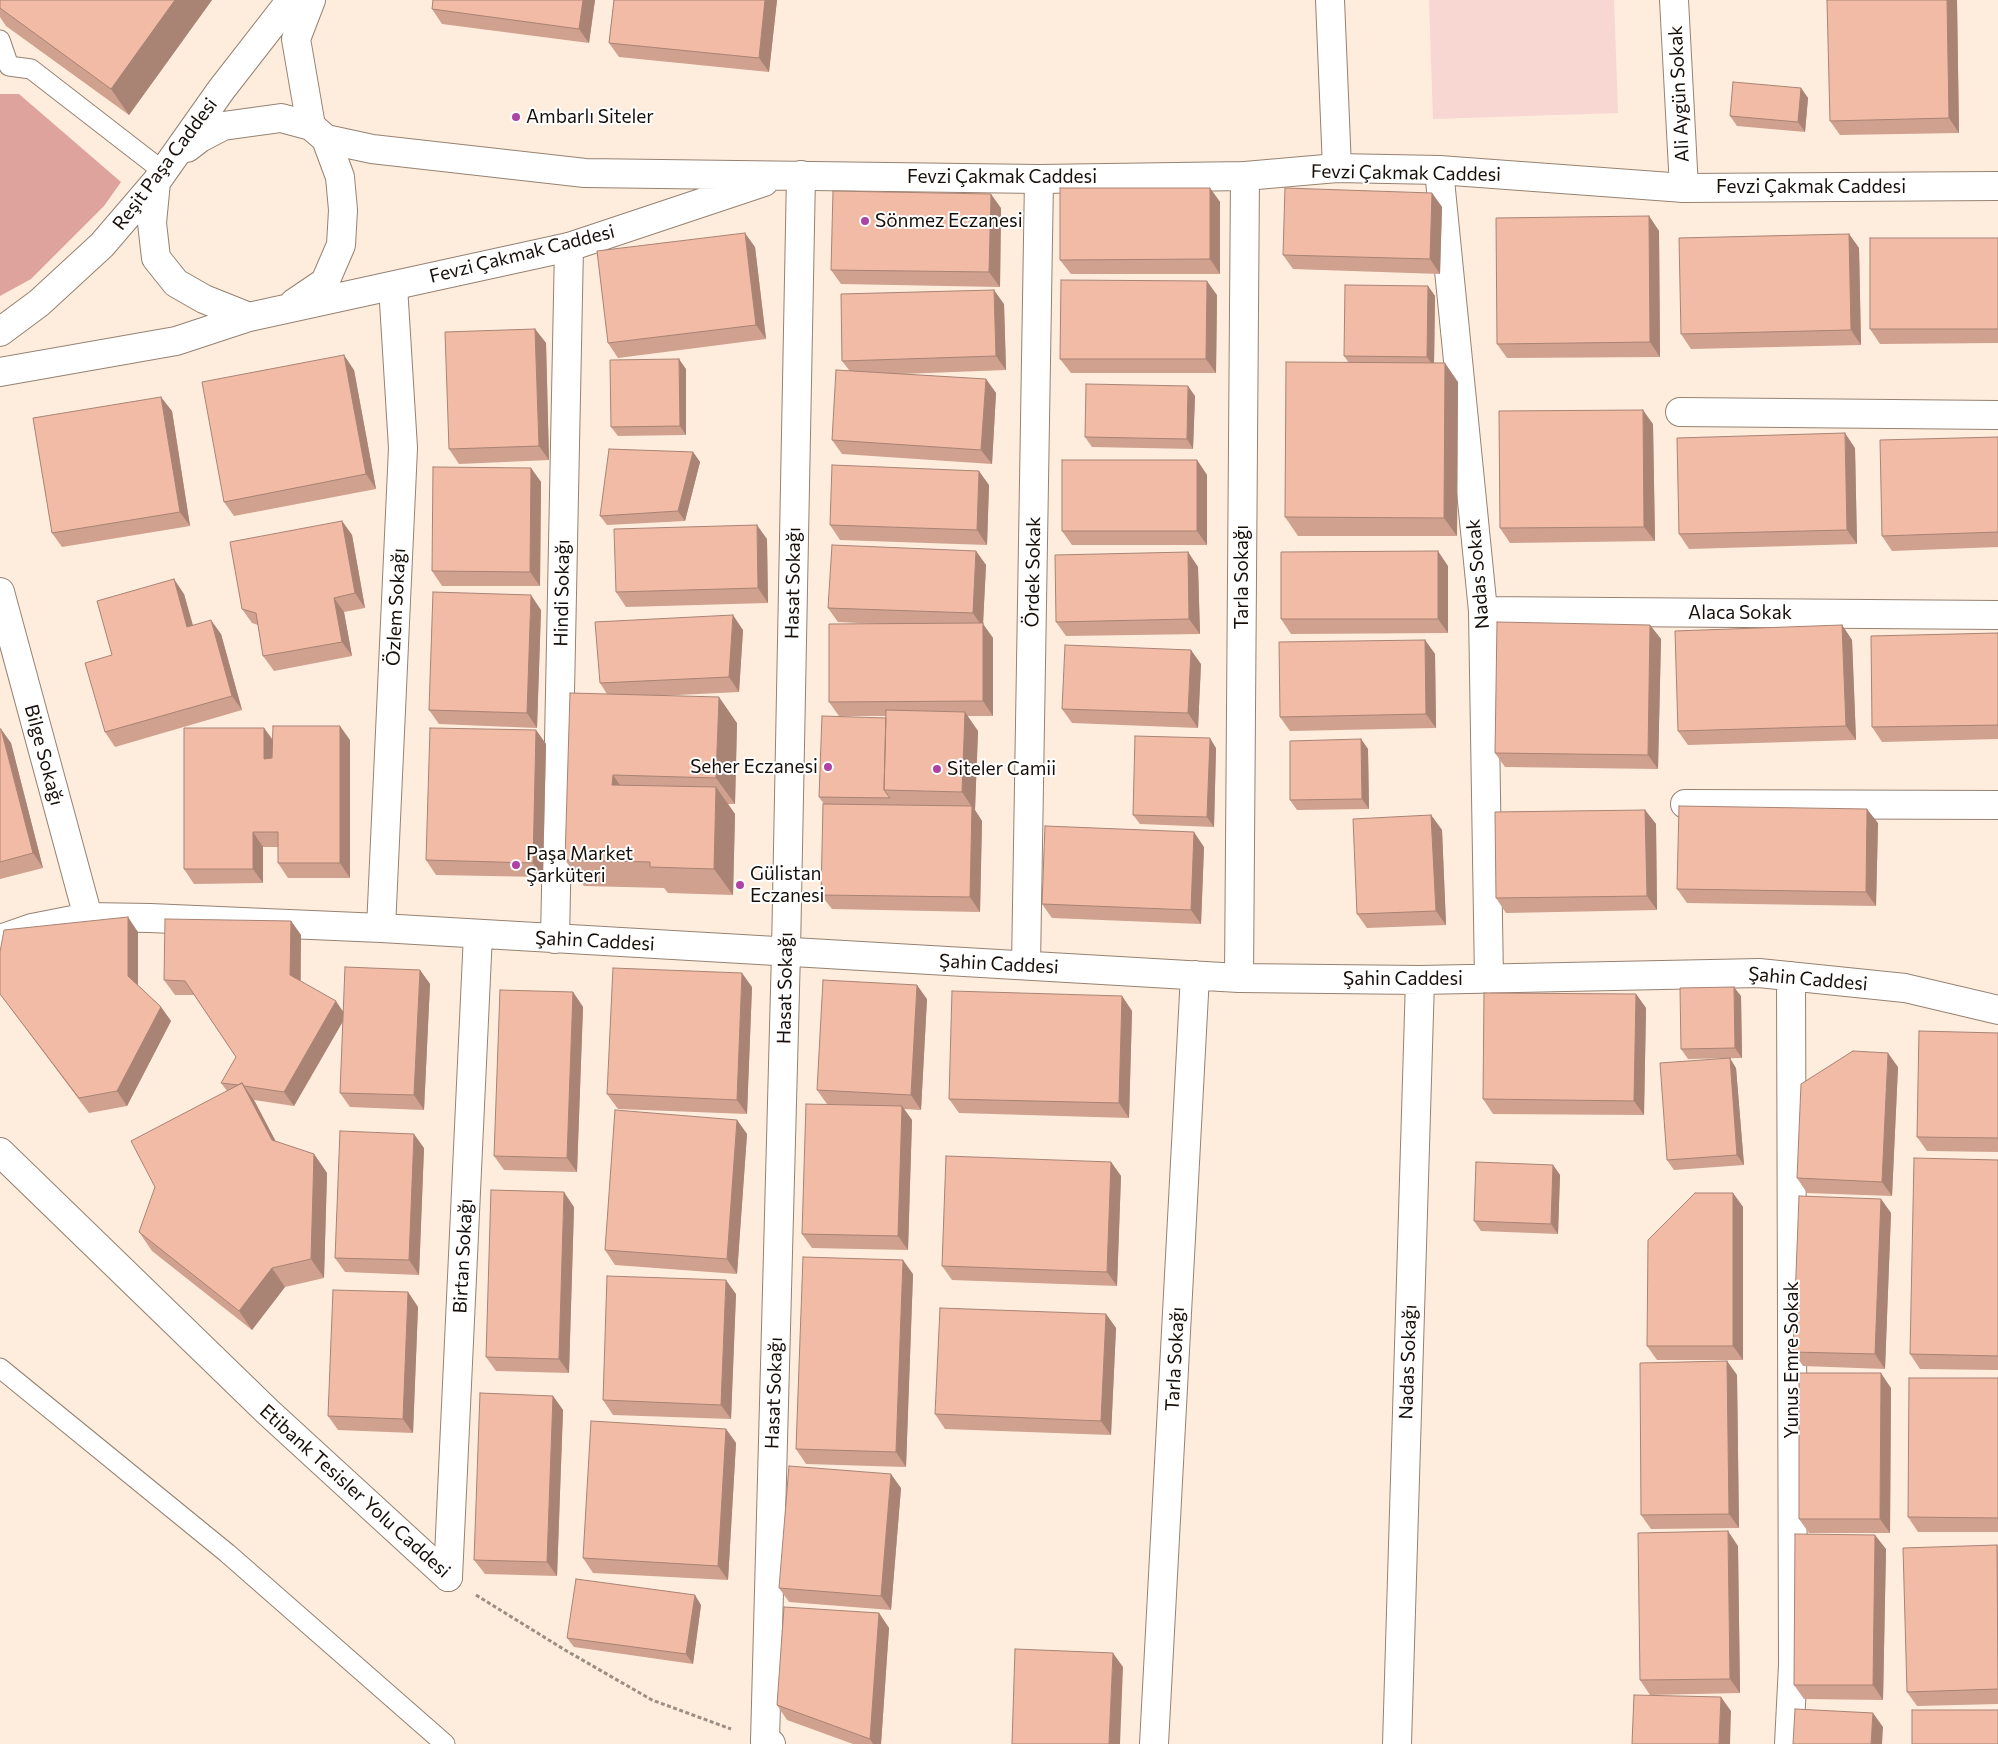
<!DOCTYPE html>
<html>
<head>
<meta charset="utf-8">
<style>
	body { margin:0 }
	canvas { display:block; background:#feecdd }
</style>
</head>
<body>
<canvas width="1998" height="1744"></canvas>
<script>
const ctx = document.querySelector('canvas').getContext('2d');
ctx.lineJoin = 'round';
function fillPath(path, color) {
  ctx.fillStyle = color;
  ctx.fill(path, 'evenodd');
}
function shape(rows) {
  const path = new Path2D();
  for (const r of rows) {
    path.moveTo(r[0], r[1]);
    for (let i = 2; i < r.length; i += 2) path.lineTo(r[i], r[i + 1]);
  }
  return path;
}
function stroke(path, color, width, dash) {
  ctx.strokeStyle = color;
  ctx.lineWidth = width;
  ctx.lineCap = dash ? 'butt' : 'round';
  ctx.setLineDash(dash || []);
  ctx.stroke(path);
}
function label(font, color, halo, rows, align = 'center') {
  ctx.font = font + ' Commissioner,sans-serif';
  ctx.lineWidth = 4;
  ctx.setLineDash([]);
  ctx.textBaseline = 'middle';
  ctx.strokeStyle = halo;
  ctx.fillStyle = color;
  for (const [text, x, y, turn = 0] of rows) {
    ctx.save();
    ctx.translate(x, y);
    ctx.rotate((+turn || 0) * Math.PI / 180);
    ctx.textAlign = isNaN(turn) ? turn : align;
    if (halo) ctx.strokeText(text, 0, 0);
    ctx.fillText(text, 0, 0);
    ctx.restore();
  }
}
fillPath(shape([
	[1429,0,1614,0,1618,113,1433,119]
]), '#f8d6d2');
fillPath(shape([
	[0,94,19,94,121,182,104,206,31,279,0,296]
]), '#dea39d');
const service = shape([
	[0,40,9,66,31,69,164,172],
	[0,1368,227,1553,445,1744]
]);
const minor = shape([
	[1330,0,1337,168],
	[1674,0,1684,188],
	[1439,170,1483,611,1489,979],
	[1680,412,1998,415],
	[0,592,88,917],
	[1483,611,1998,615],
	[1685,804,1998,805],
	[381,928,403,448,393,286],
	[0,939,32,928,88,917,150,918,381,928,1239,978,1420,980,1759,973,1905,988,1998,1010],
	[555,939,569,247],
	[1026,965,1039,179],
	[1239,978,1245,176],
	[448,1577,478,934],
	[765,1741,786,952,801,175],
	[1154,1744,1195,975],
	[1397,1744,1420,980],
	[1789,1744,1793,1665,1791,976]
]);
const tertiary = shape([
	[0,1152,268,1412,448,1577],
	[765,1741,771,1744]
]);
const primary = shape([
	[311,0,296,39,311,126],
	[326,139,372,149,585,173,1039,179,1245,176,1337,168,1439,170,1684,188,1998,186],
	[187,148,200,138,223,126,281,118,311,126,326,139,340,177,343,210,341,245,325,282,294,303],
	[156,182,152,223,156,258,176,283,204,299,249,317],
	[0,332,39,303,102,245,156,182,221,90,291,0],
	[0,372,176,341,249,317,569,247,764,182]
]);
stroke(service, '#968271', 21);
stroke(minor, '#968271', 30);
stroke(tertiary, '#968271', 30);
stroke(primary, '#968271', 30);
stroke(shape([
	[476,1595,565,1650,652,1700,731,1729]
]), '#9b8e83', 3, [4, 2.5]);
stroke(service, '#fff', 19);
stroke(minor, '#fff', 28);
stroke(tertiary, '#fff', 28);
stroke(primary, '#fff', 28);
fillPath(shape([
	[0,0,212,0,129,115,6,26,0,17],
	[595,0,589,43,442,24,432,9],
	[614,0,777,0,769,72,619,57,609,43],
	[1957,0,1959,133,1840,135,1830,121],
	[1801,88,1808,98,1805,132,1737,126,1730,116],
	[1210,188,1220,202,1220,274,1071,274,1060,260],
	[1432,193,1442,207,1440,274,1293,269,1283,255],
	[1001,208,1000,287,841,284,831,270],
	[1649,216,1659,231,1660,357,1507,358,1497,344],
	[1849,234,1859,248,1861,345,1691,349,1681,334],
	[1998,238,1998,343,1880,344,1870,329],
	[755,247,766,339,618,358,608,343],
	[1428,286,1435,296,1434,363,1458,382,1457,536,1298,536,1285,517,1349,363,1344,356],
	[1217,295,1216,373,1071,373,1060,359],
	[1004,304,1006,370,901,374,986,379,996,393,992,464,842,454,832,440,849,370,842,361],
	[535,329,546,343,549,460,459,464,449,449],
	[686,369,686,435,618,436,611,427],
	[354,370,376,489,234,516,224,502],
	[1195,396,1193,449,1092,447,1085,437],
	[172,411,190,526,62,547,52,533],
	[1653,424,1655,541,1510,543,1500,528],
	[1998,437,1998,547,1892,551,1882,536],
	[1855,448,1857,544,1689,549,1679,534],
	[693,452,700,462,685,521,607,525,600,516],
	[1197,460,1207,475,1207,545,1072,545,1062,531],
	[531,468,541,482,540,586,442,586,432,571],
	[989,485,987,545,840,540,830,525],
	[342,521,352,535,365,608,344,612,352,656,274,671,263,656,258,625,252,623,242,609],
	[767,539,768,603,626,607,616,592],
	[976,551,986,565,983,624,993,638,993,716,967,716,978,731,975,810,982,821,980,912,832,909,821,895,824,804,819,797,886,718,886,716,839,716,829,702,879,624,838,622,828,608],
	[1188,552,1198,567,1200,634,1066,636,1056,622],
	[1448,566,1448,633,1291,634,1281,619],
	[184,594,193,625,221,634,242,710,115,747,105,732,112,655],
	[541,610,537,728,439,724,429,710],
	[1650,625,1661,639,1658,769,1505,767,1495,753],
	[1842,625,1852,640,1856,740,1688,745,1678,731],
	[743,630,739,692,657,696,737,723,735,804,728,804,735,814,733,895,668,893,664,888,584,886,565,860,607,694,600,683],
	[1998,633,1998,739,1882,742,1872,727],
	[1425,640,1435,654,1436,728,1290,731,1280,717],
	[1201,664,1198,728,1072,723,1062,709],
	[264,728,273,740,350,740,350,878,288,878,278,863,278,847,263,847,263,883,194,884,184,869],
	[0,729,11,743,43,868,0,879],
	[536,730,546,744,543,877,436,875,426,860],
	[1361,739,1368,749,1369,809,1297,810,1290,800],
	[1216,748,1214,827,1140,824,1133,815],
	[1645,810,1656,824,1657,910,1506,913,1496,898],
	[1431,815,1442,830,1446,925,1367,928,1357,914],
	[1878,823,1876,906,1687,903,1677,889],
	[1204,847,1201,924,1052,918,1042,904],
	[291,921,301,935,301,981,343,1011,420,970,430,984,424,1110,350,1107,340,1093,343,1021,294,1106,254,1100,276,1142,314,1154,327,1173,324,1278,285,1287,252,1330,152,1251,139,1232,227,1091,221,1083,236,1057,194,995,175,995,164,980],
	[138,932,138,985,161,1007,171,1021,127,1106,89,1113,0,994,0,952],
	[752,987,747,1114,618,1109,607,1094],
	[573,992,583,1007,577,1172,504,1170,494,1156],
	[1636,994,1646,1008,1644,1115,1493,1114,1483,1099],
	[1122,996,1132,1011,1129,1118,959,1113,949,1099],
	[1741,996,1742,1058,1688,1059,1681,1049],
	[927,999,921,1110,904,1109,912,1120,908,1250,812,1248,802,1234,827,1104,817,1090],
	[1998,1033,1998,1152,1927,1151,1917,1137],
	[1898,1067,1892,1196,1807,1193,1797,1178],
	[1736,1068,1744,1165,1674,1170,1667,1160],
	[737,1120,747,1134,737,1274,615,1265,605,1250],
	[424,1148,419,1275,345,1272,335,1258],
	[1998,1160,1998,1370,1920,1369,1910,1354],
	[1111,1162,1121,1176,1117,1286,952,1280,942,1266],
	[1553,1165,1560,1175,1558,1234,1481,1231,1474,1221],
	[1733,1193,1743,1207,1743,1360,1657,1360,1647,1346],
	[1881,1199,1891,1213,1885,1369,1803,1366,1793,1352],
	[574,1207,569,1373,496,1371,486,1357],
	[913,1274,906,1467,806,1464,796,1449],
	[408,1292,418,1307,413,1433,338,1430,328,1416],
	[736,1294,731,1419,613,1415,603,1400],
	[1106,1314,1116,1328,1111,1435,945,1429,935,1414],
	[1727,1361,1737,1375,1739,1528,1651,1529,1641,1515],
	[1998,1378,1998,1532,1918,1532,1908,1517],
	[1891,1388,1890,1533,1809,1533,1799,1519],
	[553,1396,563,1410,557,1576,485,1574,474,1560],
	[726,1429,736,1443,728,1580,593,1573,583,1558],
	[901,1488,891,1610,789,1602,779,1588],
	[1997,1545,1998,1546,1998,1704,1917,1706,1907,1692],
	[1738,1546,1740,1693,1650,1695,1640,1680],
	[1886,1549,1883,1700,1804,1699,1794,1685],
	[701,1605,693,1664,574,1647,567,1638],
	[879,1613,889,1628,881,1744,853,1744,787,1720,777,1705]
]), '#d0a18e');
fillPath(shape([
	[175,0,212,0,129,115,111,89],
	[583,0,595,0,589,43,579,29],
	[765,0,777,0,769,72,759,58],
	[1947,0,1957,0,1959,133,1949,118],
	[1801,88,1808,98,1805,132,1798,122],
	[1210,188,1220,202,1220,274,1210,259],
	[1432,193,1442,207,1440,274,1430,259],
	[991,194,1001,208,1000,287,989,272],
	[1649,216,1659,231,1660,357,1650,342],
	[745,233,755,247,766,339,756,325],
	[1849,234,1859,248,1861,345,1851,330],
	[1207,281,1217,295,1216,373,1206,359],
	[1428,286,1435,296,1434,367,1427,357],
	[994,290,1004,304,1006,370,996,356],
	[535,329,546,343,549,460,539,446],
	[344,355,354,370,376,489,366,474],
	[679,359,686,369,686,435,680,426],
	[1445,363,1458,382,1457,536,1444,518],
	[986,379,996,393,992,464,981,450],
	[1188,386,1195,396,1193,449,1187,439],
	[161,397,172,411,190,526,180,512],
	[1643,410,1653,424,1655,541,1644,527],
	[1845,433,1855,448,1857,544,1847,530],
	[693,452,700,462,685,521,678,511],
	[1197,460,1207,475,1207,545,1197,531],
	[531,468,541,482,540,586,530,572],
	[979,471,989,485,987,545,977,530],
	[342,521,352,535,365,608,355,593],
	[757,525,767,539,768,603,758,588],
	[976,551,986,565,983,624,993,638,993,716,983,701,983,628,973,613],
	[1438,551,1448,566,1448,633,1438,619],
	[1188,552,1198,567,1200,634,1189,619],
	[174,579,184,594,197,641,187,627],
	[531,595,541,610,537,728,527,713],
	[334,598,344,612,352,656,342,642],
	[733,615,743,630,739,692,729,677],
	[211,620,221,634,242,710,232,696],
	[1650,625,1661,639,1658,769,1648,755],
	[1842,625,1852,640,1856,740,1846,726],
	[1425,640,1435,654,1436,728,1426,714],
	[1191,650,1201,664,1198,728,1188,713],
	[719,697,737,723,735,804,716,778],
	[965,712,978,731,975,810,982,821,980,912,970,897,972,807,962,792],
	[340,726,350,740,350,878,340,863],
	[264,728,274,742,274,773,264,759],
	[1,729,11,743,43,868,33,853],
	[536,730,546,744,543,877,533,863],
	[1210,738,1216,748,1214,827,1207,817],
	[1361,739,1368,749,1369,809,1362,799],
	[613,775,631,801,612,785],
	[716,787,735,814,733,895,714,869],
	[1867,809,1878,823,1876,906,1866,892],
	[1645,810,1656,824,1657,910,1647,896],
	[1431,815,1442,830,1446,925,1436,911],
	[253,832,263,847,263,883,253,869],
	[1194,832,1204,847,1201,924,1191,910],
	[128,917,138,932,138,990,128,976],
	[291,921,301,935,300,989,290,975],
	[420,970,430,984,424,1110,414,1095],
	[742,973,752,987,747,1114,737,1100],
	[917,985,927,999,921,1110,911,1095],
	[1734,987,1741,996,1742,1058,1735,1048],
	[573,992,583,1007,577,1172,567,1158],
	[1636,994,1646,1008,1644,1115,1634,1101],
	[1122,996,1132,1011,1129,1118,1119,1103],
	[336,1001,346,1016,294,1106,284,1092],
	[161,1007,171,1021,127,1106,117,1091],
	[1888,1053,1898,1067,1892,1196,1882,1182],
	[1730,1058,1736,1068,1744,1165,1737,1155],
	[242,1083,255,1102,285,1159,272,1140],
	[902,1106,912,1120,908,1250,898,1236],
	[737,1120,747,1134,737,1274,727,1259],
	[414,1134,424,1148,419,1275,409,1260],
	[314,1154,327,1173,324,1278,311,1259],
	[1111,1162,1121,1176,1117,1286,1107,1272],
	[1553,1165,1560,1175,1558,1234,1551,1224],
	[564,1192,574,1207,569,1373,559,1359],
	[1733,1193,1743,1207,1743,1360,1733,1346],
	[1881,1199,1891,1213,1885,1369,1875,1354],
	[903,1260,913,1274,906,1467,896,1452],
	[272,1268,285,1287,252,1330,239,1311],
	[726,1280,736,1294,731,1419,721,1405],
	[408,1292,418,1307,413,1433,403,1419],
	[1106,1314,1116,1328,1111,1435,1101,1421],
	[1727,1361,1737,1375,1739,1528,1729,1514],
	[1881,1373,1891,1388,1890,1533,1880,1519],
	[553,1396,563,1410,557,1576,547,1562],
	[726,1429,736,1443,728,1580,718,1566],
	[891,1474,901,1488,891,1610,881,1596],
	[1728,1531,1738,1546,1740,1693,1730,1679],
	[1875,1535,1886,1549,1883,1700,1873,1685],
	[695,1595,701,1605,693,1664,686,1654],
	[879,1613,889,1628,881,1744,873,1744,870,1739],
	[1113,1653,1123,1667,1120,1744,1109,1744],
	[1721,1697,1731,1711,1730,1744,1719,1744],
	[1873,1713,1883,1727,1882,1744,1871,1744]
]), '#a98374');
const building = shape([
	[0,0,175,0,111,89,0,8,0,0],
	[433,0,583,0,579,29,432,9,433,0],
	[614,0,765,0,759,58,609,43,614,0],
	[1827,0,1947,0,1949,118,1830,121,1827,0],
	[1733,82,1801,88,1798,122,1730,116,1733,82],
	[1060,188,1210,188,1210,259,1060,260,1060,188],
	[1285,188,1432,193,1430,259,1283,255,1285,188],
	[833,191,991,194,989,272,831,270,833,191],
	[1649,216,1650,342,1497,344,1496,218,1649,216],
	[745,233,756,325,608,343,597,251,745,233],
	[1849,234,1851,330,1681,334,1679,238,1849,234],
	[1870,238,1998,238,1998,329,1870,329,1870,238],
	[1061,280,1207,281,1206,359,1060,359,1061,280],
	[1345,285,1428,286,1427,357,1344,356,1345,285],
	[994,290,996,356,842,361,841,294,994,290],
	[535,329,539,446,449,449,445,332,535,329],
	[344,355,366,474,224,502,202,382,344,355],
	[679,359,680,426,611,427,610,360,679,359],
	[1286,362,1445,363,1444,518,1285,517,1286,362],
	[836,370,986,379,981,450,832,440,836,370],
	[1086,384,1188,386,1187,439,1085,437,1086,384],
	[161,397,180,512,52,533,33,418,161,397],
	[1643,410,1644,527,1500,528,1499,411,1643,410],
	[1845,433,1847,530,1679,534,1677,438,1845,433],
	[1998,437,1998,532,1882,536,1880,440,1998,437],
	[609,449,693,452,678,511,600,516,609,449],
	[1062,460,1197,460,1197,531,1062,531,1062,460],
	[832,465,979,471,977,530,830,525,832,465],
	[433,467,531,468,530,572,432,571,433,467],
	[342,521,355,593,334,598,342,642,263,656,256,613,242,609,230,542,342,521],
	[757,525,758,588,616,592,614,529,757,525],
	[832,545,976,551,973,613,828,608,832,545],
	[1438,551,1438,619,1281,619,1281,552,1438,551],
	[1188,552,1189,619,1056,622,1055,555,1188,552],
	[174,579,187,627,211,620,232,696,105,732,85,663,112,655,97,601,174,579],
	[433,592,531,595,527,713,429,710,433,592],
	[733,615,729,677,600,683,595,622,733,615],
	[1497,622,1650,625,1648,755,1495,753,1497,622],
	[983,623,983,701,829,702,829,624,983,623],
	[1842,625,1846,726,1678,731,1675,631,1842,625],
	[1998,633,1998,725,1872,727,1871,636,1998,633],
	[1425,640,1426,714,1280,717,1279,642,1425,640],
	[1065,645,1191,650,1188,713,1062,709,1065,645],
	[570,693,719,697,716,778,613,775,612,785,716,787,714,869,650,867,650,862,565,860,570,693],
	[886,710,965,712,962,792,884,790,886,710],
	[822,716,886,718,884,790,890,798,819,797,822,716],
	[273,726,340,726,340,863,278,863,278,832,253,832,253,869,184,869,184,728,264,728,264,759,272,758,273,726],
	[430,728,536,730,533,863,426,860,430,728],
	[0,729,1,729,33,853,0,862,0,729],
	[1135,736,1210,738,1207,817,1133,815,1135,736],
	[1361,739,1362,799,1290,800,1290,741,1361,739],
	[823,804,972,806,970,897,821,895,823,804],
	[1679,806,1867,809,1866,892,1677,889,1679,806],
	[1645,810,1647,896,1496,898,1495,812,1645,810],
	[1431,815,1436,911,1357,914,1353,819,1431,815],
	[1045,826,1194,832,1191,910,1042,904,1045,826],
	[128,917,128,976,161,1007,117,1091,79,1098,0,994,0,952,4,930,128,917],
	[165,919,291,921,290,975,336,1001,284,1092,244,1086,242,1083,238,1085,221,1083,236,1057,185,981,164,980,165,919],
	[345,967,420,970,414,1095,340,1093,345,967],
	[613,968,742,973,737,1100,607,1094,613,968],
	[823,980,917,985,911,1095,817,1090,823,980],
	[1734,987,1735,1048,1681,1049,1680,988,1734,987],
	[500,990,573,992,567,1158,494,1156,500,990],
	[952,991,1122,996,1119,1103,949,1099,952,991],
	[1484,993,1636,994,1634,1101,1483,1099,1484,993],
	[1919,1031,1998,1033,1998,1138,1917,1137,1919,1031],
	[1853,1051,1888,1053,1882,1182,1797,1178,1801,1084,1853,1051],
	[1730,1058,1737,1155,1667,1160,1660,1063,1730,1058],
	[242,1083,272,1140,314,1154,311,1259,272,1268,239,1311,139,1232,155,1187,131,1141,242,1083],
	[806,1104,902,1106,898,1236,802,1234,806,1104],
	[615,1110,737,1120,727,1259,605,1250,615,1110],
	[340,1131,414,1134,409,1260,335,1258,340,1131],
	[946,1156,1111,1162,1107,1272,942,1266,946,1156],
	[1914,1158,1998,1160,1998,1356,1910,1354,1914,1158],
	[1476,1162,1553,1165,1551,1224,1474,1221,1476,1162],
	[491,1190,564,1192,559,1359,486,1357,491,1190],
	[1695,1193,1733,1193,1733,1346,1647,1346,1648,1240,1695,1193],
	[1799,1196,1881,1199,1875,1354,1793,1352,1799,1196],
	[803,1257,903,1260,896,1452,796,1449,803,1257],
	[607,1276,726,1280,721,1405,603,1400,607,1276],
	[333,1290,408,1292,403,1419,328,1416,333,1290],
	[940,1308,1106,1314,1101,1421,935,1414,940,1308],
	[1727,1361,1729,1514,1641,1515,1640,1363,1727,1361],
	[1799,1373,1881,1373,1880,1519,1799,1519,1799,1373],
	[1909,1378,1998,1378,1998,1518,1908,1517,1909,1378],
	[480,1393,553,1396,547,1562,474,1560,480,1393],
	[591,1421,726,1429,718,1566,583,1558,591,1421],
	[789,1466,891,1474,881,1596,779,1588,789,1466],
	[1728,1531,1730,1679,1640,1680,1638,1533,1728,1531],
	[1795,1534,1875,1535,1873,1685,1794,1685,1795,1534],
	[1997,1545,1998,1689,1907,1692,1903,1548,1997,1545],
	[576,1579,695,1595,686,1654,567,1638,576,1579],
	[784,1607,879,1613,870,1739,777,1705,784,1607],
	[1015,1649,1113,1653,1109,1744,1012,1744,1015,1649],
	[1634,1695,1721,1697,1719,1744,1632,1744,1634,1695],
	[1795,1709,1873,1713,1871,1744,1793,1744,1795,1709],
	[1912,1710,1998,1710,1998,1744,1912,1744,1912,1710]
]);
fillPath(building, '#f2bba5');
stroke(building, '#a98374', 1);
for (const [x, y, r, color] of [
	[516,117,5,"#ac43a5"],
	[865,221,5,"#ac43a5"],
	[828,767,5,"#ac43a5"],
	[937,769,5,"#ac43a5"],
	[516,865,5,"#ac43a5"],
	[740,885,5,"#ac43a5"]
]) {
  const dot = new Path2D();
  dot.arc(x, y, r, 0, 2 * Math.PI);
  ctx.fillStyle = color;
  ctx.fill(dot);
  stroke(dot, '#fff', 2);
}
label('19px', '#170f09', '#fff', [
	["Ali Aygün Sokak",1679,94,-93],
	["Reşit Paşa Caddesi",165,164,-53],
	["Fevzi Çakmak Caddesi",1406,173,1],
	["Fevzi Çakmak Caddesi",1002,177],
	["Fevzi Çakmak Caddesi",1811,187],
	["Fevzi Çakmak Caddesi",522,254,-14],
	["Ördek Sokak",1033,572,-89],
	["Nadas Sokak",1478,574,-95],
	["Tarla Sokağı",1242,577,-90],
	["Hasat Sokağı",793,583,-89],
	["Hindi Sokağı",562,593,-89],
	["Özlem Sokağı",396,607,-87],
	["Alaca Sokak",1740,613],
	["Bilge Sokağı",44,755,75],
	["Şahin Caddesi",595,941,3],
	["Şahin Caddesi",999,964,3],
	["Şahin Caddesi",1403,979],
	["Şahin Caddesi",1808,979,5],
	["Hasat Sokağı",785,988,-89],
	["Birtan Sokağı",463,1256,-87],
	["Tarla Sokağı",1175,1359,-87],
	["Yunus Emre Sokak",1792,1360,-90],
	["Nadas Sokağı",1408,1362,-88],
	["Hasat Sokağı",774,1393,-88],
	["Etibank Tesisler Yolu Caddesi",355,1491,42]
]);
label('19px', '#170f09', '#fff', [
	["Ambarlı Siteler",526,117],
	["Sönmez Eczanesi",875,221],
	["Seher Eczanesi",818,767,"right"],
	["Siteler Camii",947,769],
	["Paşa Market",526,854],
	["Şarküteri",526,876],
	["Gülistan",750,874],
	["Eczanesi",750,896]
], 'left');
</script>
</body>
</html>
